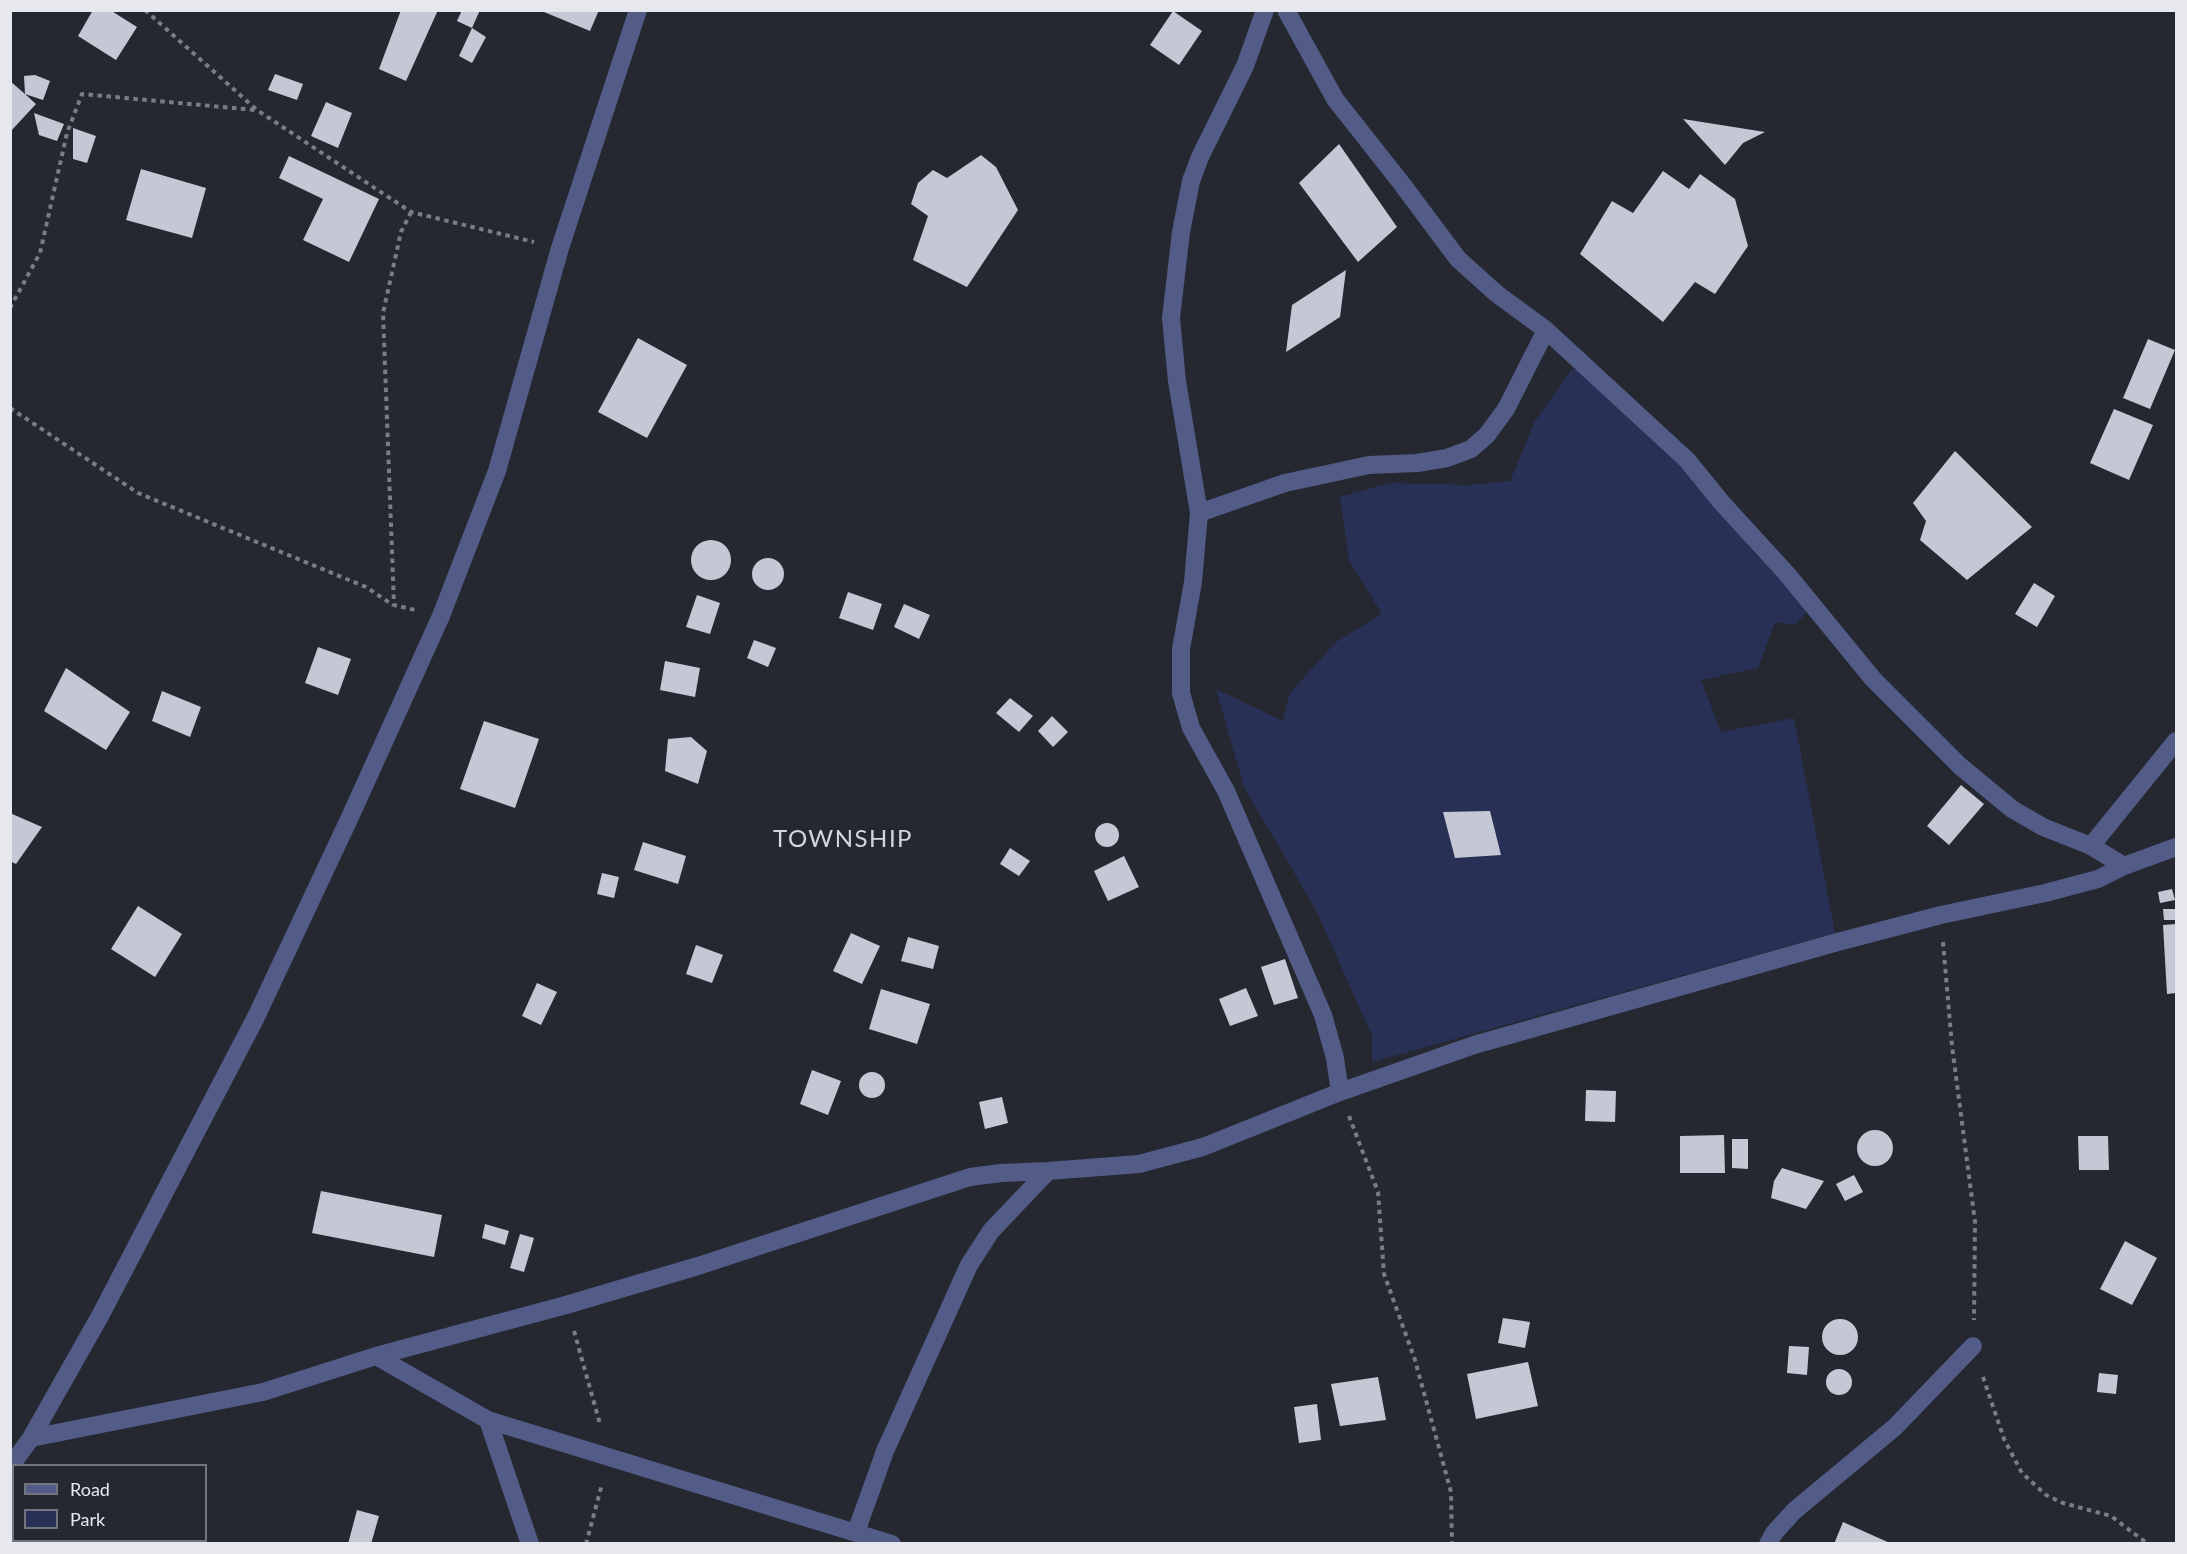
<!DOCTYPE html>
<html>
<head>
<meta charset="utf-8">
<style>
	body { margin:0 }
	#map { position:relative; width:2187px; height:1554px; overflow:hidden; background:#252831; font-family:Lato,sans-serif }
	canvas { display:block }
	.frame { position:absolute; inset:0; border:12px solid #e6e8ee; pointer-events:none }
	.legend { position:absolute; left:12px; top:1464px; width:195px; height:78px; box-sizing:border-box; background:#252831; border:2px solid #72757d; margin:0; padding:8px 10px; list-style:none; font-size:18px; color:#e6e8ee }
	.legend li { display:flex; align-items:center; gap:12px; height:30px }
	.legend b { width:30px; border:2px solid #72757d }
</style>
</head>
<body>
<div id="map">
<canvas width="2187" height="1554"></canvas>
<div class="frame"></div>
<ul class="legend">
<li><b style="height:8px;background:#525c87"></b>Road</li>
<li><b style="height:16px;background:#283056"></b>Park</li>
</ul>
</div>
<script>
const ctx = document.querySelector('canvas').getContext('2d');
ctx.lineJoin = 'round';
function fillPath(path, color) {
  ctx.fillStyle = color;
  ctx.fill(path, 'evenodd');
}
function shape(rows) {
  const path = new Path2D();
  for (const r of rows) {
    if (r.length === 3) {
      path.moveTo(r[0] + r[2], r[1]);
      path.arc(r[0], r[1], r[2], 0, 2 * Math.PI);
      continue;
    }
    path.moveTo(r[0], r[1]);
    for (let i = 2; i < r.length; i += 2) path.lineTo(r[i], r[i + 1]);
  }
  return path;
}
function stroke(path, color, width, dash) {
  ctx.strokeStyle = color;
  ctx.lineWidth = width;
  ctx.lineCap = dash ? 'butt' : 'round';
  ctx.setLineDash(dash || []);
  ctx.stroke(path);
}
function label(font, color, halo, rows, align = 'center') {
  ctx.font = font + ' Lato,sans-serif';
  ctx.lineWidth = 6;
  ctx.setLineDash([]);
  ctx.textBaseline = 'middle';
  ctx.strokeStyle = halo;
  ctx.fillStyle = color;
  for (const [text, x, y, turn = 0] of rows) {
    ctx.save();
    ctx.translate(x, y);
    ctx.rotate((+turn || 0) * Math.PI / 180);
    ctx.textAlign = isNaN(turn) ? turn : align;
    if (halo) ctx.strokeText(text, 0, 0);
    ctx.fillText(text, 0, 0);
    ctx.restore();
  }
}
fillPath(shape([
	[1572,369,1601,373,1817,600,1795,625,1775,622,1758,668,1701,680,1721,732,1794,718,1835,933,1372,1062,1372,1036,1316,910,1244,787,1216,689,1283,721,1290,693,1336,642,1382,614,1349,560,1340,497,1390,483,1468,485,1510,481,1535,421]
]), '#283056');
fillPath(shape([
	[93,10,110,10,137,27,116,60,78,36],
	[401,10,438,10,406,81,379,69],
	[462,10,480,10,472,28,457,21],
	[545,10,599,10,590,31,544,12],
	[1173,11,1202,31,1179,65,1150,45],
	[472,28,486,37,472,63,459,56],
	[275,74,303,84,297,100,268,90],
	[35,75,50,81,43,100,25,94,36,104,10,132,10,81,25,94,24,76],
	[326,102,352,113,338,148,311,136],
	[34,113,64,124,57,141,39,135],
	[1683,119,1765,132,1743,143,1725,165],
	[73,128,96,136,87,163,73,159],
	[1339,144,1397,227,1358,262,1299,183],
	[981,155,996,167,1018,210,967,287,913,260,928,216,911,204,918,183,933,170,947,178],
	[289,156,379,199,349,262,303,240,323,199,279,178],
	[141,169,206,188,192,238,126,220],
	[1663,171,1689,189,1700,174,1735,199,1748,246,1715,294,1695,282,1663,322,1580,254,1612,201,1633,213],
	[1346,270,1340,317,1286,352,1292,305],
	[638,338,687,365,647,438,598,412],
	[2148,339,2175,350,2150,409,2123,398],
	[2114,409,2153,425,2129,480,2090,463],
	[1955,451,2032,527,1967,580,1920,540,1926,521,1913,503],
	[711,560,20],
	[768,574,16],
	[2034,583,2055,596,2037,627,2015,614],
	[848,592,882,604,873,630,839,618],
	[697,595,720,603,710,634,686,627],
	[904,604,930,615,919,639,894,627],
	[754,640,776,648,768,667,747,658],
	[318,647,351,659,338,695,305,683],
	[665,661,700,668,695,697,660,690],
	[66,668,130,712,106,750,44,711],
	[162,691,201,707,190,737,152,721],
	[1010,698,1033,716,1019,732,996,713],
	[1052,716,1068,732,1053,747,1038,731],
	[484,721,539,739,515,808,460,789],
	[691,737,707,751,698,784,665,771,668,739],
	[1961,785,1984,804,1949,845,1927,826],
	[1490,811,1501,855,1455,858,1443,812],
	[10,813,42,827,16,864,10,861],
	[1107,835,12],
	[643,842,686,856,678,884,634,870],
	[1010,848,1030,861,1019,876,1000,864],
	[1124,856,1139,887,1108,901,1094,871],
	[602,873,619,877,614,898,597,894],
	[2172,889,2175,900,2160,903,2158,892],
	[138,906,182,934,155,977,111,949],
	[2163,909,2176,909,2176,920,2164,920],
	[2176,924,2176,993,2167,994,2163,925],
	[851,933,880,946,862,984,833,971],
	[908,937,939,946,933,969,901,961],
	[696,945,723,955,712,983,686,974],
	[1285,959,1298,998,1274,1005,1261,967],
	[537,983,557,992,541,1025,522,1016],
	[1246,988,1258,1016,1230,1026,1219,999],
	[881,989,930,1004,917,1044,869,1029],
	[812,1070,841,1081,828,1115,800,1104],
	[872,1085,13],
	[1586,1090,1616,1091,1615,1122,1585,1121],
	[1002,1097,1008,1123,985,1129,979,1102],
	[1875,1148,18],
	[1724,1135,1725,1173,1680,1173,1680,1136],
	[2078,1136,2108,1136,2109,1170,2079,1170],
	[1732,1139,1748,1139,1748,1169,1732,1168],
	[1782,1168,1824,1181,1806,1209,1771,1198,1774,1181],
	[1854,1175,1863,1192,1845,1201,1836,1184],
	[321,1191,442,1215,434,1257,312,1233],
	[485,1224,509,1231,505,1245,482,1238],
	[520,1234,534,1238,524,1272,510,1268],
	[2125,1241,2157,1258,2132,1305,2100,1289],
	[1503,1318,1530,1322,1525,1348,1498,1343],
	[1840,1337,18],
	[1789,1346,1809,1347,1807,1375,1787,1373],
	[1528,1362,1538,1406,1476,1419,1467,1374],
	[1839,1382,13],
	[2099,1373,2118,1375,2116,1394,2097,1392],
	[1378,1377,1386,1420,1340,1426,1331,1384],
	[1317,1404,1321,1440,1299,1443,1294,1407],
	[357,1510,379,1516,371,1544,348,1544],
	[1843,1522,1892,1544,1834,1544],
	[58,1540,105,1540,104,1544,57,1544]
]), '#c4c8d4');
stroke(shape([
	[145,10,257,110,411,212,534,242],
	[411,212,401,232,383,313,394,605,415,610],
	[10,308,40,253,67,133,82,94,255,110],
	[10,408,138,493,366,587,393,605],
	[1943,942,1952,1046,1975,1222,1974,1320],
	[1349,1116,1378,1192,1384,1274,1415,1360,1451,1492,1452,1544],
	[574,1331,600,1424],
	[1983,1377,2004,1439,2022,1473,2046,1495,2063,1503,2111,1516,2148,1544],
	[586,1544,602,1484]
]), '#7a7d85', 4, [4.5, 4.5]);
stroke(shape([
	[1265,10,1245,66,1200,157,1191,181,1181,232,1171,318,1177,381,1199,513,1193,582,1181,649,1181,693,1191,728,1226,791,1323,1015,1335,1058,1340,1092],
	[1286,10,1335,99,1402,184,1458,259,1497,294,1546,330,1687,460,1722,503,1787,574,1873,679,1960,766,2012,809,2043,827,2091,846,2124,866,2176,847],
	[1199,513,1285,483,1369,465,1417,463,1447,458,1471,449,1487,435,1506,409,1546,330],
	[2091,846,2176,741],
	[376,1356,488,1420,892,1544],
	[488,1420,530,1544],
	[31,1438,263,1392,376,1356,566,1305,698,1266,970,1177,1001,1173,1048,1171,1139,1164,1203,1147,1340,1092,1474,1045,1834,943,1941,915,2045,893,2098,879,2124,866],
	[10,1467,31,1438,100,1316,256,1017,351,815,441,616,497,471,560,248,638,10],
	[856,1532,885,1451,969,1265,991,1231,1048,1171],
	[1768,1544,1774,1533,1794,1511,1895,1427,1973,1346]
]), '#525c87', 18);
ctx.letterSpacing = '1.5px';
label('24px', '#d2d6e2', '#252831', [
	["TOWNSHIP",843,839]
]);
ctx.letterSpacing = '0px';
</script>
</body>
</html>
